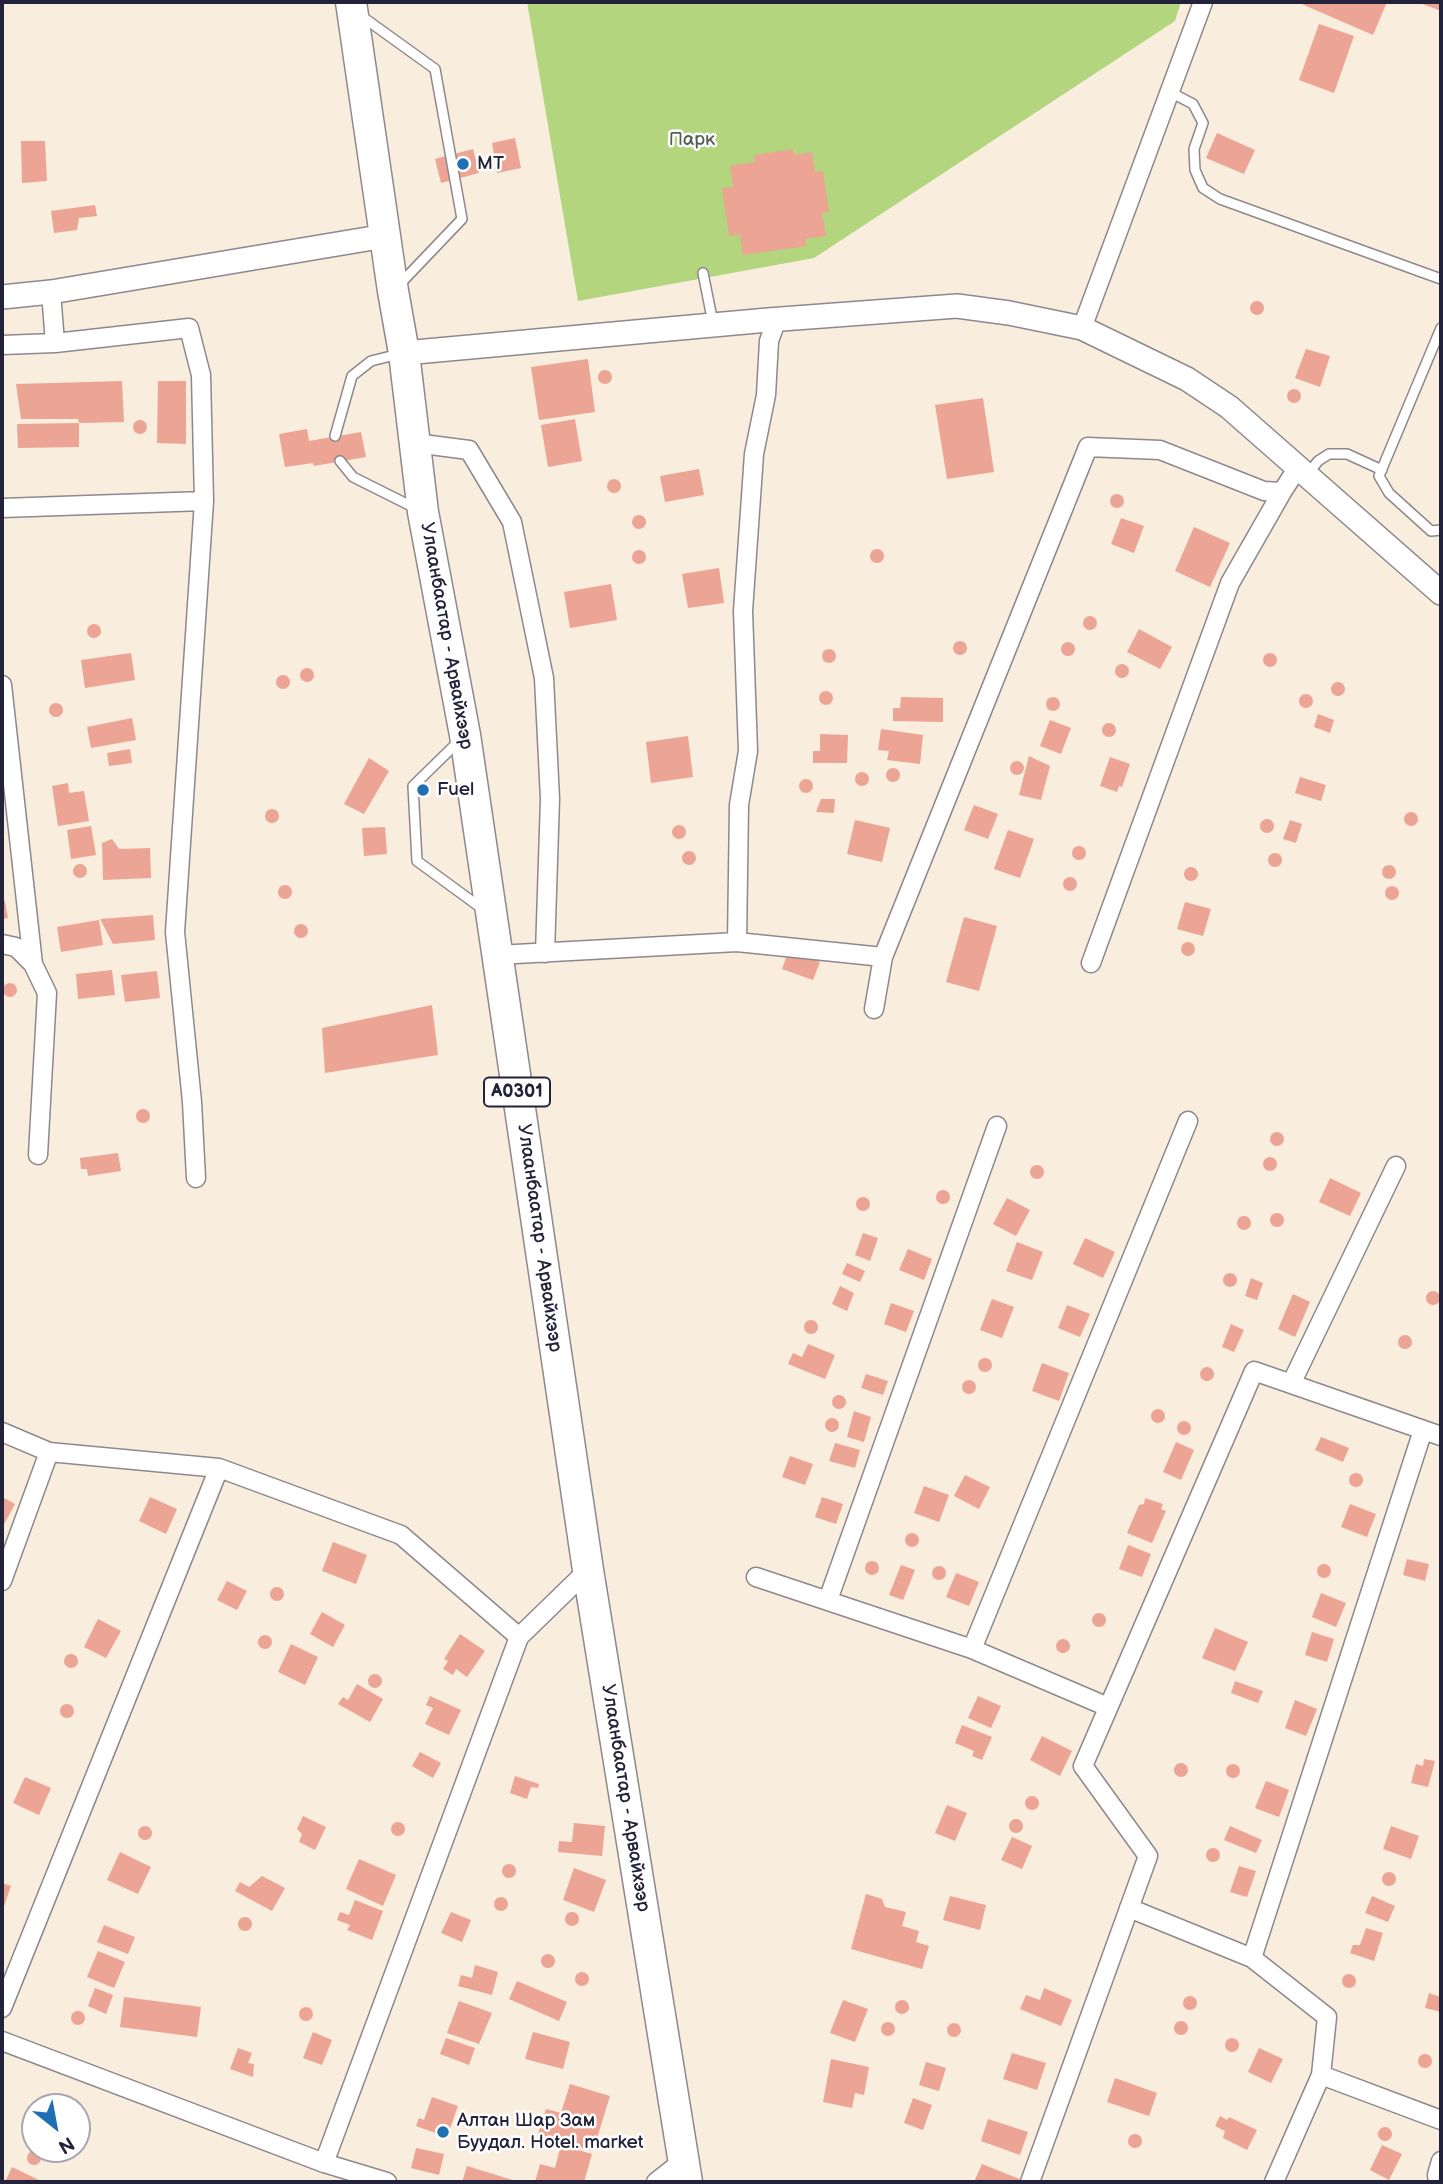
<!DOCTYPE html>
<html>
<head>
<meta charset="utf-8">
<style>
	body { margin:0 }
	#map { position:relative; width:1443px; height:2184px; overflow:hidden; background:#f9edde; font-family:"Balsamiq Sans",sans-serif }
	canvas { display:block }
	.frame { position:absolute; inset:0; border:4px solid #22223b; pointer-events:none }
	.north { position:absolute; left:21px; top:2093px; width:70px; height:70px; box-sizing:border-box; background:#fff; border:2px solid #a7a7b1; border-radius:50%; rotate:149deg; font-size:19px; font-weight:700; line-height:28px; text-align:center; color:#22223b }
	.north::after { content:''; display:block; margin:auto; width:24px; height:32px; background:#1f6fb2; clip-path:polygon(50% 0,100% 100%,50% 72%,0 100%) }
</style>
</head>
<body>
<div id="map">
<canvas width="1443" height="2184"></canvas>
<div class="frame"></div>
<div class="north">N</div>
</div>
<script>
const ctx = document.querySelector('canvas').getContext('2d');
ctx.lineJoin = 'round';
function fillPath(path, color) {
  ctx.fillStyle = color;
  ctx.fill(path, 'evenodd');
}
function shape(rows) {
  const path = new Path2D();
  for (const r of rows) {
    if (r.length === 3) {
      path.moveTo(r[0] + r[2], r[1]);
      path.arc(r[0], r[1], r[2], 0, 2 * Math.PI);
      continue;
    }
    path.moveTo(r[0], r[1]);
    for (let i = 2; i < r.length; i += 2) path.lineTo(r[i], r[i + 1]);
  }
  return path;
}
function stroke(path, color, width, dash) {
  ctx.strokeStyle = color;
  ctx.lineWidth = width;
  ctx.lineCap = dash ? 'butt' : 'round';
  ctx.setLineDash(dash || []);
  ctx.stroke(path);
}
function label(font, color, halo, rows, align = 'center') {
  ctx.font = font + ' "Balsamiq Sans",sans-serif';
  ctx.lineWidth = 5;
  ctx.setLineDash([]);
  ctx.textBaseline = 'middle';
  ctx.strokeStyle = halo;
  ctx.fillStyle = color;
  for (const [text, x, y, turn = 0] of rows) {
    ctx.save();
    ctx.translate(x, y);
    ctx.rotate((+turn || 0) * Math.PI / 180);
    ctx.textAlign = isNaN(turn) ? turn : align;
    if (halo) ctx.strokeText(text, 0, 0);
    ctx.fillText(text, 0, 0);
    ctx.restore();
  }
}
fillPath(shape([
	[527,2,1181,2,1175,21,814,258,578,301]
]), '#b2d57e');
fillPath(shape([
	[1297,2,1387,2,1373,35],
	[1417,2,1441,2,1441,11],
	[1319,24,1354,36,1334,93,1299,80],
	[1217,133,1255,150,1244,174,1206,158],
	[515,138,521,168,497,173,492,143],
	[21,141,45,141,47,181,22,183],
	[473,149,479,173,441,183,435,159],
	[793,149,794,155,812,152,815,172,823,171,829,212,822,213,826,236,805,239,806,246,743,255,740,234,729,236,722,188,733,187,730,166,755,162,754,155],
	[95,205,97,216,79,218,77,230,54,233,51,211],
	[1257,308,7],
	[1306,349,1330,356,1320,387,1295,378],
	[588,359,595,412,539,420,531,367],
	[605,377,7],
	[122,381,124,422,79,423,79,447,18,448,17,424,79,423,78,419,21,419,16,384],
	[158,381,186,381,186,444,157,443],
	[1294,396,7],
	[983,398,994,472,947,479,935,405],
	[575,419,582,461,548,467,541,425],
	[140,427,7],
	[307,429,309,441,361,432,366,457,314,466,313,463,285,467,279,434],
	[699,469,704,495,665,502,660,476],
	[614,486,7],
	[1117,501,7],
	[639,522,7],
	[1121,518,1144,526,1134,553,1111,544],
	[1194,527,1230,543,1210,587,1175,571],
	[877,556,7],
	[639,557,7],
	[719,568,724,603,688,608,682,574],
	[611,584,617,620,570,628,564,592],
	[1090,623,7],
	[94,631,7],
	[1139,629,1172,647,1160,669,1127,652],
	[960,648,7],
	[1068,649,7],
	[829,656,7],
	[1270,660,7],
	[131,653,135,680,85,688,81,660],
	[1122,671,7],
	[307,675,7],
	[283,682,7],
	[1338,689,7],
	[826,698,7],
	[1306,701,7],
	[1053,704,7],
	[901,697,943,698,943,722,893,721,893,708,900,708],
	[56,710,7],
	[1318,714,1334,720,1330,733,1314,727],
	[132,718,136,740,91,748,87,727],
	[1050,720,1071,728,1061,754,1040,746],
	[1109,730,7],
	[881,729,923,735,920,764,887,760,889,751,878,750],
	[820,734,848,735,847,763,813,763,813,751,820,751],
	[688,736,693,777,651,783,646,742],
	[130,749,132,763,109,766,107,753],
	[1029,756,1050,766,1041,800,1019,795],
	[1110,757,1130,764,1122,787,1119,786,1117,792,1100,786],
	[369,758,389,771,364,814,344,804],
	[1017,768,7],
	[893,775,7],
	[862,779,7],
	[1300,777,1326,785,1321,801,1295,793],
	[806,786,7],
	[68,783,69,793,84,791,89,821,58,826,52,786],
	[821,799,835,799,834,813,816,812],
	[974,805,998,814,988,839,964,830],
	[272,816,7],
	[1411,819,7],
	[1267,826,7],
	[855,820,890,828,882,862,847,854],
	[1290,820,1302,824,1296,843,1283,839],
	[679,832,7],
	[91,826,96,855,71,859,67,830],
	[385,827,387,854,364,856,362,828],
	[1008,830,1034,839,1020,878,994,869],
	[112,839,119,849,150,848,151,878,103,880,102,843],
	[1079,853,7],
	[689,858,7],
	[1275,860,7],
	[80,871,7],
	[1389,872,7],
	[1191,874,7],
	[1070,884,7],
	[285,892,7],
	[1392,893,7],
	[2,901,5,901,8,918,2,919],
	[1185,902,1211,909,1203,936,1177,929],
	[153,915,155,940,113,944,100,919],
	[964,917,997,926,979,991,946,982],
	[99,920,103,945,61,952,57,927],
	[301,931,7],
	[1188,949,7],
	[789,950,820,962,813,980,782,969],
	[112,970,115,995,78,999,76,974],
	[157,971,160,998,125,1002,121,975],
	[10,990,7],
	[432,1005,438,1055,325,1073,322,1028],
	[143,1116,7],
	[1277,1139,7],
	[118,1153,121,1171,88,1176,87,1169,81,1169,80,1158],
	[1270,1164,7],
	[1037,1172,7],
	[1330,1178,1361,1193,1350,1216,1319,1202],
	[943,1197,7],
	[863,1204,7],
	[1007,1198,1030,1210,1016,1236,993,1224],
	[1277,1220,7],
	[1244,1223,7],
	[863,1233,878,1238,870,1261,855,1255],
	[1085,1238,1115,1252,1103,1278,1073,1264],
	[1017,1242,1043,1252,1032,1280,1006,1271],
	[908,1249,932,1259,924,1280,899,1270],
	[847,1263,865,1271,860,1282,842,1274],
	[1230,1280,7],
	[1251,1278,1263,1283,1257,1300,1245,1296],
	[840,1286,854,1293,847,1311,832,1304],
	[1433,1298,7],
	[1293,1294,1310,1302,1295,1337,1278,1329],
	[992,1299,1014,1307,1002,1338,980,1330],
	[891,1303,914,1311,906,1332,884,1324],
	[1067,1305,1090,1314,1080,1337,1058,1328],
	[811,1327,7],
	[1231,1324,1244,1330,1234,1352,1222,1347],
	[1405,1342,7],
	[808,1344,835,1355,825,1379,788,1364,793,1353,802,1357],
	[985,1365,7],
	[1042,1363,1069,1373,1059,1401,1032,1391],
	[1207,1374,7],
	[866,1374,888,1381,883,1395,861,1388],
	[969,1387,7],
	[839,1402,7],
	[1158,1416,7],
	[854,1411,871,1417,864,1442,847,1437],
	[832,1425,7],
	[1184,1428,7],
	[1321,1437,1349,1448,1343,1462,1315,1450],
	[1176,1442,1194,1450,1181,1480,1163,1472],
	[835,1443,860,1450,855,1468,829,1461],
	[790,1456,813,1464,805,1485,782,1477],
	[1356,1480,7],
	[965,1475,990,1487,979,1509,954,1496],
	[924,1486,949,1495,939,1522,914,1513],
	[150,1497,177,1509,166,1534,139,1521],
	[822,1497,843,1504,836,1524,815,1517],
	[4,1498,15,1504,2,1528,2,1502],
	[1145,1498,1163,1504,1161,1509,1166,1511,1152,1543,1127,1533,1139,1505,1144,1504],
	[1350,1504,1376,1514,1367,1537,1341,1527],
	[912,1540,7],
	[333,1542,367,1555,356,1584,322,1571],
	[1128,1545,1151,1554,1142,1577,1119,1569],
	[1407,1559,1429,1564,1425,1581,1403,1575],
	[872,1568,7],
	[1324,1571,7],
	[901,1565,915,1570,903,1600,889,1595],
	[939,1573,7],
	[956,1573,979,1582,969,1606,946,1597],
	[227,1581,247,1591,237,1610,217,1600],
	[277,1594,7],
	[1321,1593,1346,1603,1336,1627,1312,1617],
	[322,1612,345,1625,333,1647,310,1634],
	[1099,1620,7],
	[98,1619,121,1631,106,1658,84,1647],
	[1215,1628,1248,1642,1235,1671,1202,1658],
	[1312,1632,1334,1639,1327,1662,1305,1655],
	[460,1634,485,1651,467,1677,456,1669,453,1675,443,1669,448,1661,444,1659],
	[265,1642,7],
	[1063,1646,7],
	[291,1644,318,1657,305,1685,278,1672],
	[71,1661,7],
	[375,1681,7],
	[1235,1681,1263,1691,1258,1703,1231,1693],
	[357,1684,383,1699,370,1722,338,1704,343,1697,348,1700],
	[430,1696,461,1710,449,1735,425,1724,433,1708,426,1705],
	[978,1696,1001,1706,991,1728,968,1718],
	[1295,1700,1317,1709,1306,1736,1285,1728],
	[67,1711,7],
	[962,1725,992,1737,982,1760,972,1756,974,1751,955,1743],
	[1042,1736,1072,1751,1060,1776,1030,1760],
	[420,1752,441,1763,433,1778,412,1766],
	[1424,1759,1435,1761,1428,1787,1411,1783,1416,1764,1423,1766],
	[1181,1770,7],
	[1233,1771,7],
	[515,1776,539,1784,538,1788,531,1787,527,1799,510,1793],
	[25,1777,51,1788,39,1815,13,1803],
	[1266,1781,1289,1790,1279,1817,1255,1808],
	[1032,1803,7],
	[947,1805,967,1813,955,1841,935,1833],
	[303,1816,326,1827,315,1850,299,1842,302,1834,297,1829],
	[1016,1826,7],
	[398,1829,7],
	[574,1823,605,1826,602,1856,558,1852,559,1841,572,1842],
	[145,1833,7],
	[1230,1826,1262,1840,1256,1853,1224,1840],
	[1391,1826,1419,1836,1411,1859,1383,1849],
	[1012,1837,1032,1846,1022,1869,1001,1860],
	[1213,1855,7],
	[120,1852,151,1867,138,1894,107,1880],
	[359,1859,396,1875,383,1906,346,1889],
	[509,1871,7],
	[1239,1866,1256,1871,1247,1897,1230,1892],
	[574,1868,606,1880,594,1912,563,1900],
	[1389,1879,7],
	[262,1876,285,1888,272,1911,235,1891,240,1882,249,1887],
	[2,1883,11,1886,2,1912],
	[866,1894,882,1899,885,1907,906,1912,902,1926,919,1931,916,1942,929,1946,922,1969,851,1949],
	[950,1896,986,1905,980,1930,943,1920],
	[1372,1896,1395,1906,1388,1922,1365,1913],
	[501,1904,7],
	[355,1900,383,1911,372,1940,347,1930,350,1925,337,1920,340,1912,349,1915],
	[572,1919,7],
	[451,1912,471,1920,462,1942,441,1933],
	[245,1924,7],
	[104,1925,135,1937,128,1954,97,1942],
	[1366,1928,1383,1933,1374,1961,1350,1953,1353,1945,1360,1945],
	[98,1951,125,1962,114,1988,87,1977],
	[548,1961,7],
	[475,1965,498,1972,492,1995,458,1986,461,1975,472,1978],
	[582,1979,7],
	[1349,1981,7],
	[517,1981,567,2002,559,2021,509,1999],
	[95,1988,113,1995,106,2014,88,2006],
	[1044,1988,1072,2000,1061,2026,1020,2009,1026,1995,1040,2000],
	[1429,1993,1441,1997,1441,2012,1425,2008],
	[1190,2003,7],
	[124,1997,201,2007,197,2037,120,2027],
	[902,2007,7],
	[843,2000,868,2009,855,2042,830,2033],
	[459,2001,492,2013,479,2044,447,2033],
	[306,2014,7],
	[78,2018,7],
	[1181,2028,7],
	[888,2029,7],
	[954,2030,7],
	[313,2032,332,2040,322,2065,303,2058],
	[533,2032,570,2042,563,2069,525,2059],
	[1232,2045,7],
	[446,2038,475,2048,469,2065,440,2054],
	[238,2048,252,2053,248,2063,254,2064,253,2077,230,2069],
	[1259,2048,1283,2059,1271,2083,1248,2072],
	[1012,2053,1046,2063,1037,2090,1003,2079],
	[1425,2061,7],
	[831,2059,869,2067,864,2095,855,2093,852,2108,823,2102],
	[926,2062,946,2068,939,2091,919,2085],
	[1115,2078,1157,2093,1149,2116,1107,2102],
	[570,2084,610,2096,593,2151,538,2134,546,2109,561,2113],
	[432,2097,458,2106,447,2137,416,2126,419,2118,424,2120],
	[913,2098,932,2105,923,2130,904,2123],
	[1220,2116,1227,2120,1229,2117,1257,2130,1247,2150,1223,2138,1225,2131,1215,2126],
	[988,2119,1028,2132,1020,2155,981,2141],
	[1385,2134,7],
	[1135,2141,7],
	[561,2145,592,2154,584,2182,535,2182,540,2164,555,2168],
	[1382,2145,1402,2154,1389,2180,1370,2170],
	[416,2148,444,2154,439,2175,411,2168],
	[34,2158,7],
	[982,2164,1027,2182,974,2182],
	[467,2166,519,2182,462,2182],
	[12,2167,43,2182,5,2182]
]), '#eca494');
const service = shape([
	[360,15,435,69,462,219,399,285],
	[1170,92,1193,104,1203,123,1194,149,1195,170,1203,188,1220,199,1441,279],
	[703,273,713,323],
	[1441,328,1379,476,1389,493,1431,531,1441,530],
	[335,436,352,376,371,361,399,354],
	[340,461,353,477,415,508],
	[1308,474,1318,461,1329,454,1347,454,1382,470],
	[460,740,413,786,417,861,484,910]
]);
const minor = shape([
	[51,292,55,343,189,328,201,375,204,501,175,932,192,1102,196,1178],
	[1082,328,1203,2],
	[2,345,55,343],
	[415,443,469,450,512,522,544,678,550,799,545,953],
	[2,508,204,501],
	[2,685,33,964],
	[737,942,739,805,748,751,743,611,754,454,766,395,769,341,777,319],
	[2,944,16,947,33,964,47,993,38,1155],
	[497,955,737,942,883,957],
	[1091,963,1230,583,1282,492,1298,467],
	[874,1009,883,957,1088,447,1160,450,1264,491,1282,492],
	[1291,1384,1396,1166],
	[2,1432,49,1452,219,1468,401,1535,519,1637],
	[756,1577,972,1649,1108,1707],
	[2,1581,49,1452],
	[828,1600,997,1126],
	[972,1649,1188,1121],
	[1129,1908,1252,1958,1327,2017,1321,2075,1441,2120],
	[1252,1958,1423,1430],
	[2,2008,219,1468],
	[2,2041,324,2163,387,2182],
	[324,2163,519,1637,588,1570],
	[656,2182,684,2160],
	[1030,2182,1148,1856,1083,1766,1254,1371,1441,1436],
	[1274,2182,1321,2075],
	[1438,2182,1437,2175,1441,2161]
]);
const tertiary = shape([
	[2,297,51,292,385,236],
	[404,353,768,320,957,306,1009,313,1082,328,1187,379,1229,407,1441,593]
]);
const trunk = shape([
	[351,2,393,291,404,353,423,512,465,735,588,1570,687,2182]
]);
stroke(service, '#8e888c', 12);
stroke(minor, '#8e888c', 21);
stroke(tertiary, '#8e888c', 26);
stroke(trunk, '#8e888c', 33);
stroke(service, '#fff', 9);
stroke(minor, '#fff', 18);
stroke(tertiary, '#fff', 23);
stroke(trunk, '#fff', 30);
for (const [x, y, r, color] of [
	[463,164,7,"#1f6fb2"],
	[423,790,7,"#1f6fb2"],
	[443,2132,7,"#1f6fb2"]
]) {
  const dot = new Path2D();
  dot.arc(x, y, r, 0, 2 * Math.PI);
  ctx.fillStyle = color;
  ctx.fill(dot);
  stroke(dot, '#fff', 2.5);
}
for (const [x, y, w] of [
	[517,1092,66]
]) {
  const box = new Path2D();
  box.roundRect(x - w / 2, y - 14.5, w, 29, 5);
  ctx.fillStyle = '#fff';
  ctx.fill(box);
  stroke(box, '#22223b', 2);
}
label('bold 18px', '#22223b', null, [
	["A0301",517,1092]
]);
label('19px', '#546152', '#fff', [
	["Парк",692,140]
]);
label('19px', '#22223b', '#fff', [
	["МТ",477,164],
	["Fuel",437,790],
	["Алтан Шар Зам",457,2121],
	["Буудал. Hotel. market",457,2143]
], 'left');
label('19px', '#22223b', '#fff', [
	["Улаанбаатар - Арвайхээр",446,636,80],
	["Улаанбаатар - Арвайхээр",539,1238,82],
	["Улаанбаатар - Арвайхээр",625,1798,81]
]);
</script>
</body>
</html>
